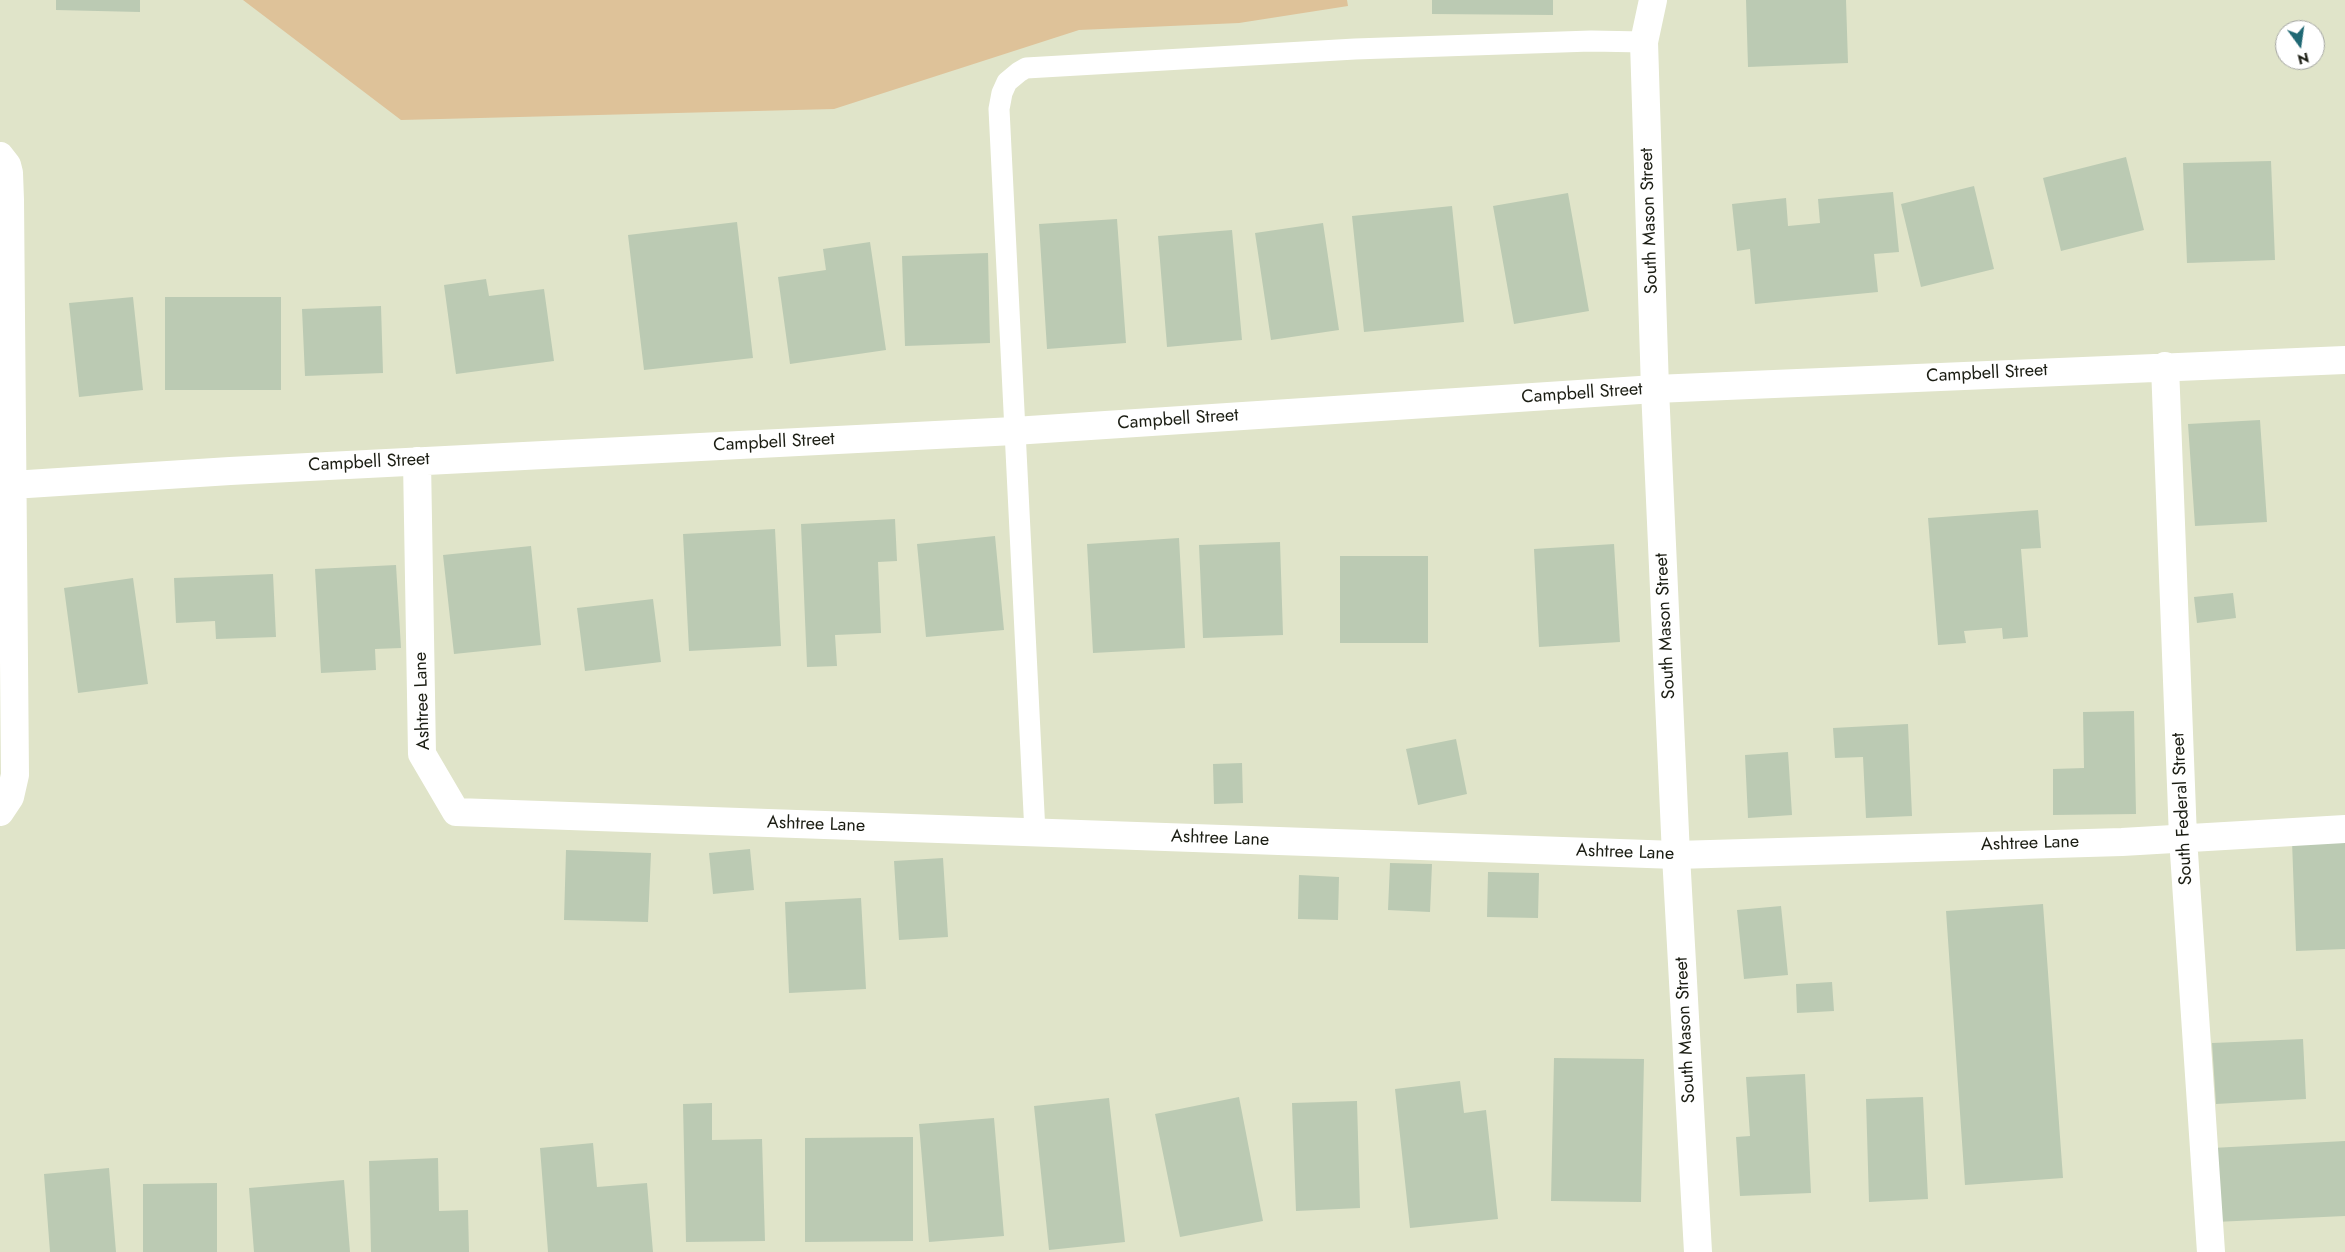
<!DOCTYPE html>
<html>
<head>
<meta charset="utf-8">
<style>
	body { margin:0 }
	#map { position:relative; width:2345px; height:1252px; overflow:hidden; background:#e0e4c9; font-family:Jost,sans-serif }
	canvas { display:block }
	.north { position:absolute; left:2275px; top:20px; width:50px; height:50px; box-sizing:border-box; background:#fff; border:1px solid #a4a5a1; border-radius:50%; rotate:166deg; font-size:14px; font-weight:700; line-height:20px; text-align:center; color:#1b1d13 }
	.north::after { content:''; display:block; margin:auto; width:18px; height:22px; background:#1f6874; clip-path:polygon(50% 0,100% 100%,50% 72%,0 100%) }
</style>
</head>
<body>
<div id="map">
<canvas width="2345" height="1252"></canvas>
<div class="north">N</div>
</div>
<script>
const ctx = document.querySelector('canvas').getContext('2d');
ctx.lineJoin = 'round';
function fillPath(path, color) {
  ctx.fillStyle = color;
  ctx.fill(path, 'evenodd');
}
function shape(rows) {
  const path = new Path2D();
  for (const r of rows) {
    path.moveTo(r[0], r[1]);
    for (let i = 2; i < r.length; i += 2) path.lineTo(r[i], r[i + 1]);
  }
  return path;
}
function stroke(path, color, width, dash) {
  ctx.strokeStyle = color;
  ctx.lineWidth = width;
  ctx.lineCap = dash ? 'butt' : 'round';
  ctx.setLineDash(dash || []);
  ctx.stroke(path);
}
function label(font, color, halo, rows, align = 'center') {
  ctx.font = font + ' Jost,sans-serif';
  ctx.lineWidth = 5;
  ctx.setLineDash([]);
  ctx.textBaseline = 'middle';
  ctx.strokeStyle = halo;
  ctx.fillStyle = color;
  for (const [text, x, y, turn = 0] of rows) {
    ctx.save();
    ctx.translate(x, y);
    ctx.rotate((+turn || 0) * Math.PI / 180);
    ctx.textAlign = isNaN(turn) ? turn : align;
    if (halo) ctx.strokeText(text, 0, 0);
    ctx.fillText(text, 0, 0);
    ctx.restore();
  }
}
fillPath(shape([
	[243,0,1347,0,1348,6,1239,23,1079,30,834,109,401,120]
]), '#dec299');
fillPath(shape([
	[56,0,140,0,140,12,56,10],
	[1432,0,1553,0,1553,15,1432,14],
	[1746,0,1846,0,1848,63,1748,67],
	[2126,157,2144,230,2061,251,2043,178],
	[2271,161,2275,260,2187,263,2183,163],
	[1974,186,1994,269,1921,287,1901,204],
	[1893,192,1899,252,1874,254,1878,292,1755,304,1750,249,1737,251,1732,204,1786,198,1788,226,1820,223,1818,199],
	[1568,193,1589,311,1514,324,1493,206],
	[1452,206,1464,322,1364,332,1352,216],
	[1117,219,1126,343,1047,349,1039,224],
	[737,222,753,358,644,370,628,235],
	[1323,223,1339,330,1271,340,1255,233],
	[1232,230,1242,340,1167,347,1158,236],
	[870,242,886,350,790,364,778,277,826,270,823,249],
	[988,253,990,343,905,346,902,256],
	[486,279,489,296,544,289,554,361,456,374,444,285],
	[133,297,143,390,79,397,69,303],
	[165,297,281,297,281,390,165,390],
	[381,306,383,373,305,376,302,309],
	[2260,420,2267,522,2195,526,2188,424],
	[2038,510,2041,548,2021,549,2028,637,2003,639,2002,628,1964,631,1966,643,1938,645,1928,518],
	[895,519,897,561,878,562,881,633,835,635,837,666,807,667,801,524],
	[775,529,781,646,689,651,683,534],
	[995,536,1004,630,926,637,917,544],
	[1179,538,1185,648,1093,653,1087,544],
	[1280,542,1283,635,1203,638,1199,545],
	[1614,544,1620,642,1539,647,1534,549],
	[531,546,541,645,454,654,443,555],
	[1340,556,1428,556,1428,643,1340,643],
	[396,565,401,648,375,649,376,670,321,673,315,569],
	[273,574,276,637,216,639,215,621,176,623,174,578],
	[133,578,148,684,78,693,64,588],
	[2233,593,2236,618,2197,623,2194,597],
	[653,599,661,662,585,671,577,608],
	[2134,711,2136,814,2053,815,2053,769,2084,768,2083,712],
	[1908,724,1912,816,1866,818,1863,757,1835,758,1833,728],
	[1456,739,1467,794,1418,805,1406,749],
	[1788,752,1792,815,1748,818,1745,755],
	[1242,763,1243,803,1214,804,1213,764],
	[2345,839,2345,949,2296,951,2292,841],
	[750,849,754,890,713,894,709,853],
	[566,850,651,853,648,922,564,920],
	[943,858,948,937,899,940,894,861],
	[1390,863,1432,864,1430,912,1388,910],
	[1488,872,1539,873,1538,918,1487,917],
	[1299,875,1339,877,1338,920,1298,919],
	[861,898,866,989,789,993,785,902],
	[2043,904,2063,1178,1965,1185,1946,911],
	[1781,906,1788,975,1744,979,1737,910],
	[1832,982,1834,1011,1797,1013,1796,984],
	[2303,1039,2306,1099,2216,1104,2212,1043],
	[1554,1058,1644,1059,1641,1202,1551,1201],
	[1805,1074,1811,1193,1740,1196,1736,1137,1750,1136,1746,1077],
	[1460,1081,1464,1113,1486,1110,1498,1219,1410,1228,1395,1089],
	[1239,1097,1263,1221,1180,1237,1155,1114],
	[1923,1097,1928,1199,1869,1202,1866,1099],
	[1109,1098,1125,1242,1049,1250,1034,1106],
	[1357,1101,1360,1208,1296,1211,1292,1103],
	[712,1103,712,1140,762,1139,765,1241,686,1242,683,1104],
	[994,1118,1004,1236,929,1242,919,1124],
	[913,1137,913,1241,805,1242,805,1138],
	[2345,1141,2345,1216,2215,1222,2212,1148],
	[593,1143,597,1187,647,1183,653,1252,548,1252,540,1148],
	[438,1158,439,1211,468,1210,469,1252,371,1252,369,1161],
	[109,1168,116,1252,50,1252,44,1174],
	[344,1180,350,1252,254,1252,249,1188],
	[217,1183,217,1252,143,1252,143,1184]
]), '#bbcab3');
stroke(shape([
	[1035,833,999,109,1002,93,1007,82,1019,72,1026,68,1355,49,1591,41,1644,42]
]), '#fff', 21);
stroke(shape([
	[0,156,7,165,9,173,10,200,15,775,10,797,0,812],
	[2165,366,2183,838,2211,1252],
	[417,461,422,754,456,812,1676,855,2122,842,2345,829],
	[12,485,230,471,1014,431,1655,389,2345,360]
]), '#fff', 28);
stroke(shape([
	[1653,0,1644,42,1655,389,1676,855,1698,1252]
]), '#fff', 28);
label('18px', '#1b1d13', '#fff', [
	["South Mason Street",1650,221,-92],
	["Campbell Street",1987,374,-3],
	["Campbell Street",1582,394,-4],
	["Campbell Street",1178,420,-4],
	["Campbell Street",774,443,-3],
	["Campbell Street",369,463,-3],
	["South Mason Street",1666,626,-93],
	["Ashtree Lane",423,701,-92],
	["South Federal Street",2183,809,-93],
	["Ashtree Lane",816,825,2],
	["Ashtree Lane",1220,839,2],
	["Ashtree Lane",2030,844,-2],
	["Ashtree Lane",1625,853,2],
	["South Mason Street",1686,1030,-93]
]);
</script>
</body>
</html>
